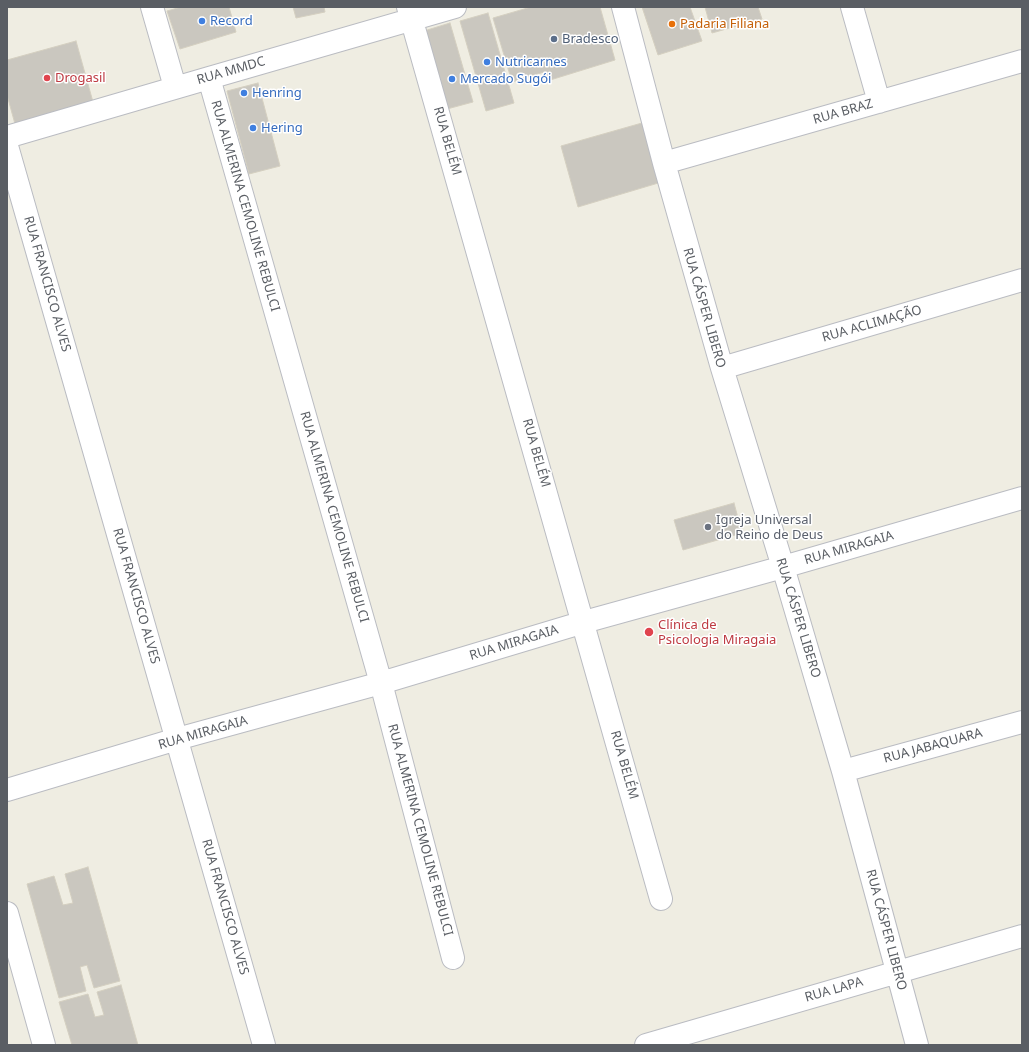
<!DOCTYPE html>
<html>
<head>
<meta charset="utf-8">
<style>
	body { margin:0 }
	#map { position:relative; width:1029px; height:1052px; overflow:hidden; background:#efede2; font-family:"Noto Sans",sans-serif }
	canvas { display:block }
	.frame { position:absolute; inset:0; border:8px solid #5a5e64; pointer-events:none }
</style>
</head>
<body>
<div id="map">
<canvas width="1029" height="1052"></canvas>
<div class="frame"></div>
</div>
<script>
const ctx = document.querySelector('canvas').getContext('2d');
ctx.lineJoin = 'round';
function fillPath(path, color) {
  ctx.fillStyle = color;
  ctx.fill(path, 'evenodd');
}
function shape(rows) {
  const path = new Path2D();
  for (const r of rows) {
    path.moveTo(r[0], r[1]);
    for (let i = 2; i < r.length; i += 2) path.lineTo(r[i], r[i + 1]);
  }
  return path;
}
function stroke(path, color, width, dash) {
  ctx.strokeStyle = color;
  ctx.lineWidth = width;
  ctx.lineCap = dash ? 'butt' : 'round';
  ctx.setLineDash(dash || []);
  ctx.stroke(path);
}
function label(font, color, halo, rows, align = 'center') {
  ctx.font = font + ' "Noto Sans",sans-serif';
  ctx.lineWidth = 3;
  ctx.setLineDash([]);
  ctx.textBaseline = 'middle';
  ctx.strokeStyle = halo;
  ctx.fillStyle = color;
  for (const [text, x, y, turn = 0] of rows) {
    ctx.save();
    ctx.translate(x, y);
    ctx.rotate((+turn || 0) * Math.PI / 180);
    ctx.textAlign = isNaN(turn) ? turn : align;
    if (halo) ctx.strokeText(text, 0, 0);
    ctx.fillText(text, 0, 0);
    ctx.restore();
  }
}
const building = shape([
	[181,7,229,7,236,32,180,49,167,11,181,7],
	[293,7,324,7,325,12,296,18,293,7],
	[531,7,600,7,615,60,547,81,544,72,512,82,493,18,531,7],
	[642,7,690,7,702,41,658,55,642,7],
	[705,7,758,7,762,19,712,33,705,7],
	[488,13,514,103,486,111,460,21,488,13],
	[450,23,473,102,447,109,424,31,450,23],
	[76,41,93,102,15,124,7,95,7,60,76,41],
	[258,83,280,166,249,174,227,91,258,83],
	[649,121,665,181,578,207,561,146,649,121],
	[734,503,742,533,683,550,674,520,734,503],
	[88,867,120,981,94,988,87,965,80,967,86,991,59,998,27,884,54,876,63,905,73,903,65,874,88,867],
	[121,985,138,1045,72,1045,59,1002,88,994,95,1017,104,1015,97,992,121,985]
]);
fillPath(building, '#cac7bf');
stroke(building, '#d4cfc0', 1);
const minor = shape([
	[152,7,175,87],
	[408,7,661,899],
	[623,7,664,163,722,368,783,567,843,771,917,1045],
	[852,7,879,102],
	[209,78,381,683,453,958],
	[7,137,209,78,455,7],
	[7,146,264,1045],
	[664,163,1022,61],
	[722,368,1022,280],
	[843,771,1022,722],
	[7,790,177,739,381,683,584,622,783,567,1022,498],
	[7,913,44,1045],
	[646,1045,1022,936]
]);
stroke(minor, '#babcc2', 24);
stroke(minor, '#fff', 22);
for (const [x, y, r, color] of [
	[202,21,4,"#3f7fe0"],
	[672,24,4,"#e8710a"],
	[554,39,4,"#5c6f8a"],
	[487,62,4,"#3f7fe0"],
	[47,78,4,"#e0444e"],
	[452,79,4,"#3f7fe0"],
	[244,93,4,"#3f7fe0"],
	[253,128,4,"#3f7fe0"],
	[708,527,4,"#6b7280"],
	[649,632,5,"#e0444e"]
]) {
  const dot = new Path2D();
  dot.arc(x, y, r, 0, 2 * Math.PI);
  ctx.fillStyle = color;
  ctx.fill(dot);
  stroke(dot, '#fff', 1.5);
}
label('13px', '#366cbe', '#fff', [
	["Record",210,21],
	["Nutricarnes",495,62],
	["Mercado Sugói",460,79],
	["Henring",252,93],
	["Hering",261,128]
], 'left');
label('13px', '#c56008', '#fff', [
	["Padaria Filiana",680,24]
], 'left');
label('13px', '#4e5e75', '#fff', [
	["Bradesco",562,39]
], 'left');
label('13px', '#5a5e64', '#fff', [
	["RUA MMDC",231,71,-16],
	["RUA BRAZ",843,112,-16],
	["RUA BELÉM",447,141,74],
	["RUA ALMERINA CEMOLINE REBULCI",245,206,74],
	["RUA FRANCISCO ALVES",47,284,74],
	["RUA CÁSPER LIBERO",704,308,74],
	["RUA ACLIMAÇÃO",872,324,-16],
	["RUA BELÉM",536,453,74],
	["RUA ALMERINA CEMOLINE REBULCI",334,517,74],
	["RUA MIRAGAIA",849,548,-16],
	["RUA FRANCISCO ALVES",136,596,74],
	["RUA CÁSPER LIBERO",798,618,73],
	["RUA MIRAGAIA",514,643,-17],
	["RUA MIRAGAIA",203,733,-16],
	["RUA JABAQUARA",933,746,-15],
	["RUA BELÉM",624,765,74],
	["RUA ALMERINA CEMOLINE REBULCI",420,830,75],
	["RUA FRANCISCO ALVES",225,907,74],
	["RUA CÁSPER LIBERO",886,930,75],
	["RUA LAPA",834,990,-16]
]);
label('13px', '#be3a42', '#fff', [
	["Drogasil",55,78],
	["Clínica de",658,625],
	["Psicologia Miragaia",658,640]
], 'left');
label('13px', '#5b616d', '#fff', [
	["Igreja Universal",716,520],
	["do Reino de Deus",716,535]
], 'left');
</script>
</body>
</html>
